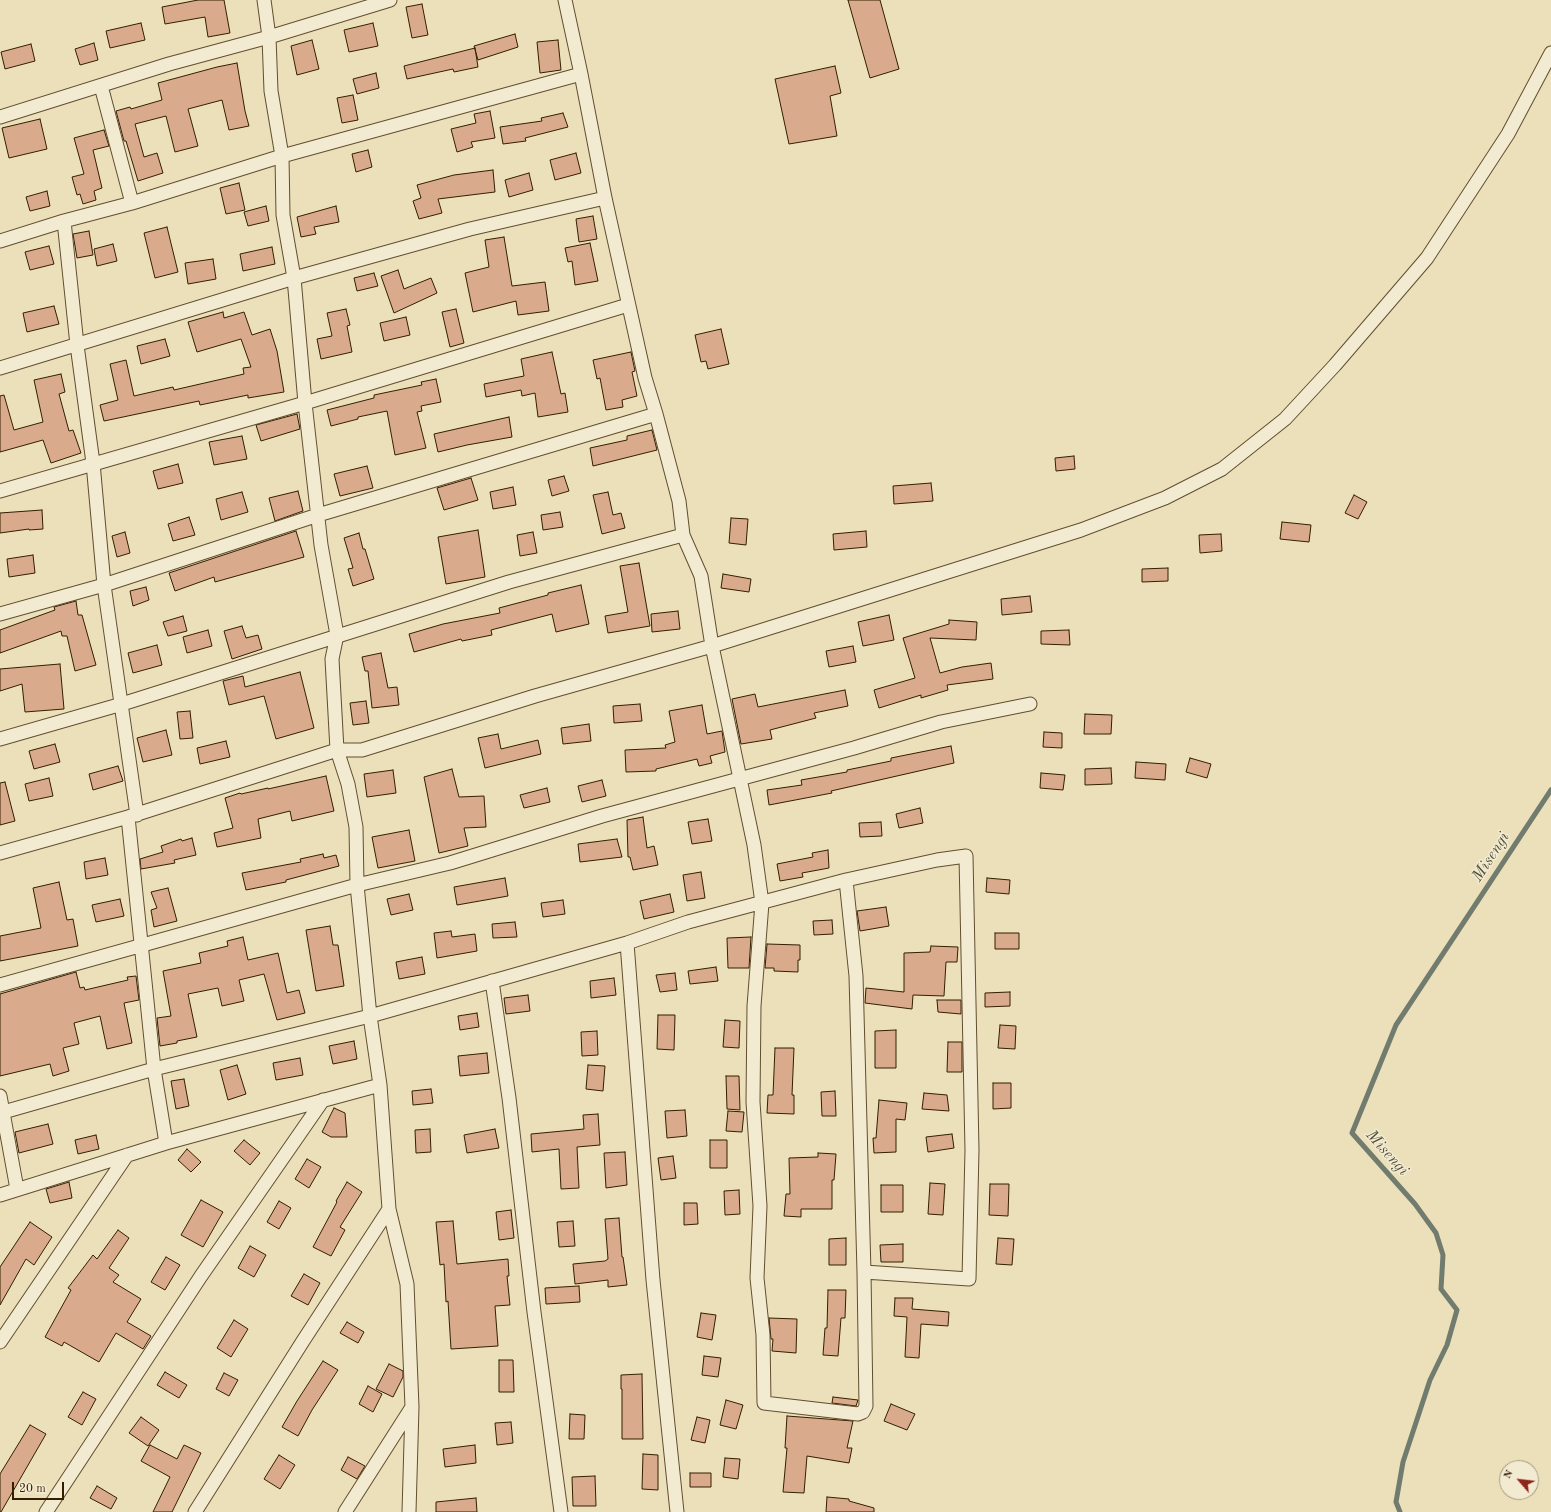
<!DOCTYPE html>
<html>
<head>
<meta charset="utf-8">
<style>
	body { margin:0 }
	#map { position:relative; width:1551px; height:1512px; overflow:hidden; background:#ebe0ba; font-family:"Old Standard TT",serif }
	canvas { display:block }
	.north { position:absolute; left:1499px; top:1460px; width:40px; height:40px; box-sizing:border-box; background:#f2ebd2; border:1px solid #a6997e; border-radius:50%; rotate:298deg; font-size:11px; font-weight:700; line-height:16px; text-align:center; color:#331e00 }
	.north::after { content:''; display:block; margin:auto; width:14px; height:18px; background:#8f2418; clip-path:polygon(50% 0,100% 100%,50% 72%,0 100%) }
	.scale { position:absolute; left:12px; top:1482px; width:52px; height:18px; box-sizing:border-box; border:2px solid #331e00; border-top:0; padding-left:5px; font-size:12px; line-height:14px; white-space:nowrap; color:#331e00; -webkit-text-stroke:3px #f2ebd2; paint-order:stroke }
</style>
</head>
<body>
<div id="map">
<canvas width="1551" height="1512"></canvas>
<div class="north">N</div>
<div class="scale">20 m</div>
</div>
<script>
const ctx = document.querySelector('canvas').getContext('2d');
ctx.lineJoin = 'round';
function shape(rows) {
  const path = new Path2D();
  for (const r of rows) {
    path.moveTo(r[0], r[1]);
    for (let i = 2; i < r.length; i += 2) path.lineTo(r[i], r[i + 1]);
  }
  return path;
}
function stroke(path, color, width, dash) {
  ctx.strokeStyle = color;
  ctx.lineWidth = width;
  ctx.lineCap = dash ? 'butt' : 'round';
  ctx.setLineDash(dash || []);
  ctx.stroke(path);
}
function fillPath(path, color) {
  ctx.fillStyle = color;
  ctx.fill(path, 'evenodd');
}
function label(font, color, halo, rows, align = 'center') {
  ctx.font = font + ' "Old Standard TT",serif';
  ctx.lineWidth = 3;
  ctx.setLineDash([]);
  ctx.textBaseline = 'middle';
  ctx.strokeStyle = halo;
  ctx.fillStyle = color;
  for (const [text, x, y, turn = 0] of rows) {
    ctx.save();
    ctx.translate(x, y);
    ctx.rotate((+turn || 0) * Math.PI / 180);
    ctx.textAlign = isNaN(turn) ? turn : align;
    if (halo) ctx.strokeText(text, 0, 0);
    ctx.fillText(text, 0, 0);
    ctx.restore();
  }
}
stroke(shape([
	[1400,1512,1396,1502,1403,1462,1430,1380,1447,1345,1457,1310,1441,1289,1443,1255,1436,1233,1415,1204,1352,1133,1396,1025,1551,790]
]), '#717c6e', 5);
const building = shape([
	[198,0,224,0,230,33,208,37,205,17,165,24,162,7,198,0],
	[848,0,880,0,899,69,870,78,848,0],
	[422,4,428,35,412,38,406,7,422,4],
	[141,23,145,40,110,48,106,31,141,23],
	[373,23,378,46,349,52,344,30,373,23],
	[515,34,518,47,478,60,474,46,515,34],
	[312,40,319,69,297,75,291,46,312,40],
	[558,40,561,70,540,73,537,42,558,40],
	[94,43,98,60,80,65,75,49,94,43],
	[31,44,35,61,5,69,1,52,31,44],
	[475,48,478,67,454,72,453,69,407,79,404,66,475,48],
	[237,63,245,111,249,126,229,130,222,100,188,109,198,146,175,152,166,116,135,124,144,157,157,153,163,173,138,181,126,141,124,141,116,111,130,107,131,109,162,100,158,83,217,67,237,63],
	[835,66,841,93,830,96,837,136,789,144,775,79,835,66],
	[376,73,379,88,357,94,353,79,376,73],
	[353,95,358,120,342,123,337,98,353,95],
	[490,111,495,138,471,142,473,147,457,152,451,129,476,123,474,114,490,111],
	[563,113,568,127,525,138,526,141,503,144,500,127,542,121,541,118,563,113],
	[40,119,47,149,9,158,2,128,40,119],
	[104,130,109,146,93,150,102,188,94,191,96,200,83,204,80,194,77,195,72,177,84,174,74,138,104,130],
	[368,150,372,167,356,172,352,154,368,150],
	[576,153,581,173,555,180,550,160,576,153],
	[493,170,495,192,438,199,442,213,419,219,413,201,421,198,417,185,454,175,493,170],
	[529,173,533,190,509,197,505,180,529,173],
	[239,183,245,210,226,214,220,188,239,183],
	[47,191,50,206,30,211,26,197,47,191],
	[266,206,269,221,248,226,244,212,266,206],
	[336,206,339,222,314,227,316,234,301,237,297,217,336,206],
	[593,216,597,239,579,242,576,219,593,216],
	[167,227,178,272,155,278,144,233,167,227],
	[89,231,93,255,77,258,73,234,89,231],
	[504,237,512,286,545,282,549,311,518,315,516,301,473,312,465,273,489,267,485,240,504,237],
	[590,243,598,281,575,285,572,261,568,262,565,248,590,243],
	[113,244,117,261,97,266,94,249,113,244],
	[49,246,54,264,30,270,25,252,49,246],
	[272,247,275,264,243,271,240,254,272,247],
	[213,259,216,279,188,284,185,263,213,259],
	[398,270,404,289,431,278,437,293,394,313,381,276,398,270],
	[374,273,378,286,357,291,354,278,374,273],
	[54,306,59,324,27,332,23,313,54,306],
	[346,309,350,325,347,326,352,352,321,359,317,339,332,336,327,313,346,309],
	[456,309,464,343,450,347,442,312,456,309],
	[223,312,224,318,244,312,252,335,270,329,277,351,284,392,248,398,248,395,200,405,199,401,104,421,100,405,118,400,110,364,126,360,134,396,173,387,174,390,244,374,243,368,251,367,241,339,197,352,188,322,223,312],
	[406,317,410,335,384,341,380,323,406,317],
	[721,329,729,364,708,369,706,361,701,362,695,335,721,329],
	[165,339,170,356,141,364,137,346,165,339],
	[552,352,561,394,565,393,568,412,538,417,535,393,522,396,521,390,486,397,484,384,524,376,521,359,552,352],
	[631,352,635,371,632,372,637,396,622,400,623,407,606,410,600,378,597,379,593,360,631,352],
	[61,374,65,392,59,394,69,431,73,430,81,453,51,463,43,440,0,452,0,396,4,395,14,430,43,422,34,380,61,374],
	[436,379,441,402,421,406,422,411,417,412,426,448,395,455,387,411,358,417,358,419,331,426,327,410,374,398,374,395,422,385,421,382,436,379],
	[297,414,300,429,261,441,256,425,297,414],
	[509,417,512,437,467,445,438,452,434,434,509,417],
	[652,430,657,450,593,466,590,448,627,440,627,436,652,430],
	[242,436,247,459,214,465,209,442,242,436],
	[1074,456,1075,469,1056,471,1055,458,1074,456],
	[178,464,183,483,158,489,153,471,178,464],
	[367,466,373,488,340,496,334,474,367,466],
	[564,476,569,491,552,496,548,480,564,476],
	[471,478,478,500,444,510,437,488,471,478],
	[931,483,933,501,894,504,893,486,931,483],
	[513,487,516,505,493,509,490,492,513,487],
	[298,491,303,511,275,521,269,498,298,491],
	[242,492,248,512,221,520,216,499,242,492],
	[608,492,613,515,621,513,625,528,602,534,593,495,608,492],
	[1354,495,1367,502,1358,519,1345,513,1354,495],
	[42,510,43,529,29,530,29,529,0,533,0,513,42,510],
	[560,512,563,527,543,530,541,515,560,512],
	[189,517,195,535,173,541,168,524,189,517],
	[731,518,748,519,746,545,729,543,731,518],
	[1282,522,1311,525,1309,542,1280,539,1282,522],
	[478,530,485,577,446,584,438,537,478,530],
	[296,531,304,557,215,582,214,577,175,591,169,573,296,531],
	[866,531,867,547,834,550,833,534,866,531],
	[125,532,130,553,117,557,112,536,125,532],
	[533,532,537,553,520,556,517,535,533,532],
	[359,533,363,549,365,549,374,579,353,586,348,569,353,568,344,538,359,533],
	[1221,534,1222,551,1200,553,1199,535,1221,534],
	[33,555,35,573,9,577,7,559,33,555],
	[639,563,650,626,608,633,605,616,628,612,620,566,639,563],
	[1168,568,1168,581,1142,582,1142,569,1168,568],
	[723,574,751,579,749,592,721,588,723,574],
	[581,585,589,624,556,632,552,614,491,630,492,635,462,641,461,639,414,652,409,634,443,624,500,613,499,608,548,595,548,593,581,585],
	[146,587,149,600,133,606,130,591,146,587],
	[1030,596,1032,612,1002,615,1001,599,1030,596],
	[76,601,78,615,82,615,96,665,75,671,67,636,62,636,61,631,0,653,0,630,55,610,54,607,76,601],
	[678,611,680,629,652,632,651,614,678,611],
	[889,615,894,640,863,646,858,622,889,615],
	[183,616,187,631,168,636,163,622,183,616],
	[949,620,977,622,976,640,930,638,940,673,962,667,991,663,993,679,947,685,948,690,921,698,921,695,879,708,874,690,915,678,903,638,949,624,949,620],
	[242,626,246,638,258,635,262,649,232,659,224,631,242,626],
	[208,630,212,646,187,653,183,637,208,630],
	[1069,630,1070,645,1041,644,1041,631,1069,630],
	[157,645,162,665,133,673,128,653,157,645],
	[853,646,856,662,829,667,826,651,853,646],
	[381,653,388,688,397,687,399,705,372,708,368,671,365,671,362,657,381,653],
	[60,664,64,709,25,712,22,684,0,691,0,669,60,664],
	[300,672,314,728,276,739,264,696,229,705,223,681,243,676,245,687,300,672],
	[845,690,848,706,814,713,816,718,770,730,772,739,741,744,732,699,755,694,758,707,845,690],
	[366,701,369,723,353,725,350,703,366,701],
	[640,704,642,721,614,723,613,706,640,704],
	[702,705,707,734,722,731,725,752,710,756,712,763,699,766,697,759,656,769,656,771,626,772,625,750,666,748,665,745,675,742,669,711,702,705],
	[190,711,193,738,180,739,177,712,190,711],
	[1085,714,1112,715,1111,734,1084,734,1085,714],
	[589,724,591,741,563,744,561,728,589,724],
	[166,730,172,755,143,762,137,738,166,730],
	[1044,732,1062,733,1062,748,1043,747,1044,732],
	[498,734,501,749,538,740,541,754,485,768,478,738,498,734],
	[226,741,230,757,200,764,197,748,226,741],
	[55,744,60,762,34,769,29,751,55,744],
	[951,746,954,763,831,791,832,793,769,805,767,790,802,785,801,780,847,772,847,770,891,761,891,758,951,746],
	[1190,758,1211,764,1207,778,1186,772,1190,758],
	[1136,762,1166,764,1165,780,1135,778,1136,762],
	[118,766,123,781,93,790,89,774,118,766],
	[1111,768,1112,784,1085,785,1085,769,1111,768],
	[452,769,459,797,484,796,486,827,464,828,468,846,439,853,424,777,452,769],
	[393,770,396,793,367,797,364,774,393,770],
	[1041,773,1065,775,1063,790,1040,788,1041,773],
	[326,776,334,811,292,821,290,811,258,819,261,838,217,847,214,833,233,828,225,798,240,793,241,794,268,788,268,789,326,776],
	[49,778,53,796,29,801,25,784,49,778],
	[602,780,606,796,582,802,578,786,602,780],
	[5,782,15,821,0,825,0,783,5,782],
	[547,788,550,802,524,808,520,795,547,788],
	[920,808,923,823,899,828,896,814,920,808],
	[643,817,647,848,654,846,658,865,633,870,630,857,628,857,627,820,643,817],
	[708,819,712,841,692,844,688,822,708,819],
	[881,822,882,836,860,837,859,823,881,822],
	[409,830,415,861,378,868,372,837,409,830],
	[192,838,196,855,174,860,175,863,141,869,140,859,163,852,161,846,181,839,182,841,192,838],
	[617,839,622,857,580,862,578,844,617,839],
	[828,850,829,868,802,873,803,877,780,881,777,864,813,857,812,853,828,850],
	[323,854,324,858,336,855,339,866,286,880,286,882,246,890,242,873,301,862,300,859,323,854],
	[105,858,108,875,86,879,84,862,105,858],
	[701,872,705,898,687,901,683,875,701,872],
	[505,878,508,896,457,905,454,887,505,878],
	[987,878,1010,880,1009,894,986,892,987,878],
	[59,882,67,920,73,919,78,946,0,961,0,936,41,928,33,888,59,882],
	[168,888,177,921,154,927,151,910,157,908,151,892,168,888],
	[409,894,413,910,391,915,387,899,409,894],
	[670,894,674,912,644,919,640,901,670,894],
	[120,899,124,916,96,922,92,905,120,899],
	[563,900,565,914,543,917,541,903,563,900],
	[886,907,889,926,860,931,857,911,886,907],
	[832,920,833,934,814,935,813,921,832,920],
	[515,922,517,937,493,938,492,924,515,922],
	[330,926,333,945,338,945,344,986,316,991,306,930,330,926],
	[451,931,452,937,475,934,477,951,437,958,434,933,451,931],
	[995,933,1019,933,1019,949,995,949,995,933],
	[243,937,248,960,278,953,287,993,299,990,305,1013,277,1020,264,974,239,980,244,1001,222,1006,218,988,188,994,197,1037,177,1041,177,1043,160,1046,157,1018,171,1016,163,971,201,963,199,953,228,946,227,941,243,937],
	[751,937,749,968,728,968,727,938,751,937],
	[767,944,800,945,800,960,798,960,798,972,774,971,774,968,765,968,767,944],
	[931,946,958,947,957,962,946,962,944,996,913,995,912,1009,865,1003,866,988,904,992,904,953,930,952,931,946],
	[422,957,425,974,399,979,396,962,422,957],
	[716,967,718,981,690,984,688,971,716,967],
	[76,972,80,988,84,987,85,990,128,980,127,977,136,976,139,1000,124,1003,132,1043,107,1049,100,1016,74,1023,79,1044,63,1048,69,1071,53,1076,50,1064,0,1076,0,994,76,972],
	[675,973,677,990,660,992,656,975,675,973],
	[614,978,616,995,591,998,590,981,614,978],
	[1010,992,1010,1006,985,1007,985,993,1010,992],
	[528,995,530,1011,506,1014,504,998,528,995],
	[937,1000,961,1000,961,1014,938,1012,937,1000],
	[477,1013,479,1027,460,1030,458,1016,477,1013],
	[658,1015,675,1015,674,1050,657,1049,658,1015],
	[725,1020,740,1021,739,1048,723,1047,725,1020],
	[1000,1025,1016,1026,1015,1049,998,1048,1000,1025],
	[896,1030,896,1068,875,1068,875,1031,896,1030],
	[597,1031,598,1055,582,1056,581,1032,597,1031],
	[354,1041,357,1059,333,1064,329,1046,354,1041],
	[948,1042,962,1042,962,1072,947,1072,948,1042],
	[775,1048,794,1048,792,1095,794,1095,794,1114,767,1113,768,1095,773,1095,775,1048],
	[487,1053,489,1073,460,1076,458,1056,487,1053],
	[300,1058,303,1075,276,1080,273,1063,300,1058],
	[237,1065,246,1094,228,1100,220,1070,237,1065],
	[588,1065,605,1066,603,1091,586,1089,588,1065],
	[726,1076,739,1076,740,1110,727,1109,726,1076],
	[184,1079,189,1106,176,1109,171,1081,184,1079],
	[993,1083,1011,1083,1011,1108,993,1109,993,1083],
	[431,1089,433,1103,413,1105,412,1091,431,1089],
	[835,1091,836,1116,822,1116,821,1092,835,1091],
	[924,1093,947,1095,949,1111,922,1109,924,1093],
	[879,1100,907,1103,905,1120,896,1119,896,1152,874,1153,873,1138,876,1138,879,1100],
	[334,1108,345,1113,347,1137,331,1137,322,1132,334,1108],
	[685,1110,687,1136,667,1138,665,1111,685,1110],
	[728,1111,744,1112,742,1132,726,1131,728,1111],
	[598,1114,600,1145,577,1147,579,1188,561,1189,559,1149,532,1152,531,1134,584,1129,583,1115,598,1114],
	[48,1124,53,1144,19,1153,15,1132,48,1124],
	[430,1129,431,1152,416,1153,415,1130,430,1129],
	[495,1129,499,1148,467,1153,464,1135,495,1129],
	[952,1134,954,1148,928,1152,926,1137,952,1134],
	[96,1135,99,1149,78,1154,75,1140,96,1135],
	[244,1140,260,1153,250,1165,234,1151,244,1140],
	[710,1140,727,1140,727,1168,710,1168,710,1140],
	[187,1149,201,1162,191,1172,178,1160,187,1149],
	[625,1152,627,1185,606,1188,604,1153,625,1152],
	[818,1153,836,1154,834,1180,832,1180,832,1209,801,1209,801,1217,784,1216,786,1194,790,1194,789,1158,818,1157,818,1153],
	[673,1156,676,1178,661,1180,658,1158,673,1156],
	[307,1159,321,1167,309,1188,295,1179,307,1159],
	[69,1182,72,1198,50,1203,46,1189,69,1182],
	[347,1182,362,1192,340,1227,345,1230,331,1256,313,1247,337,1202,336,1201,347,1182],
	[930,1183,945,1184,943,1215,928,1214,930,1183],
	[990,1184,1009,1184,1008,1216,989,1215,990,1184],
	[881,1185,903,1185,903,1212,881,1212,881,1185],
	[739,1190,740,1214,725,1215,724,1191,739,1190],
	[201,1200,223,1212,203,1247,181,1235,201,1200],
	[279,1201,291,1208,279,1229,267,1222,279,1201],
	[684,1203,697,1203,698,1224,684,1225,684,1203],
	[511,1210,514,1238,499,1240,496,1212,511,1210],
	[619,1218,622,1257,623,1257,627,1285,608,1287,608,1280,575,1284,573,1264,605,1261,608,1259,605,1219,619,1218],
	[453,1221,457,1264,508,1259,509,1276,507,1276,510,1305,495,1306,498,1346,451,1349,448,1301,446,1302,444,1264,440,1265,436,1222,453,1221],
	[573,1221,575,1246,559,1247,557,1222,573,1221],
	[30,1222,52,1237,34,1265,26,1259,0,1305,0,1267,30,1222],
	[118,1230,129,1238,109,1268,119,1275,113,1282,141,1299,127,1322,151,1336,143,1349,116,1333,99,1362,64,1342,62,1346,45,1337,71,1290,68,1288,93,1255,97,1259,118,1230],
	[846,1238,846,1265,829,1265,829,1239,846,1238],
	[998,1238,1014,1239,1012,1265,996,1264,998,1238],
	[903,1244,903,1262,881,1262,880,1245,903,1244],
	[250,1246,266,1255,254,1277,238,1268,250,1246],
	[166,1257,180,1265,165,1290,151,1282,166,1257],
	[304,1274,320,1283,308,1305,291,1296,304,1274],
	[579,1286,580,1302,546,1304,545,1288,579,1286],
	[828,1290,846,1290,845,1318,841,1318,838,1356,823,1355,825,1328,827,1328,828,1290],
	[895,1298,913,1298,912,1309,949,1312,948,1326,921,1324,919,1358,905,1357,907,1317,894,1316,895,1298],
	[701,1313,716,1315,712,1340,697,1337,701,1313],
	[769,1318,797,1319,796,1353,772,1351,773,1339,771,1339,769,1318],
	[234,1320,248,1329,231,1357,217,1348,234,1320],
	[347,1322,364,1332,358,1343,340,1333,347,1322],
	[704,1356,721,1358,718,1377,702,1375,704,1356],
	[499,1360,513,1360,514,1392,499,1392,499,1360],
	[323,1361,338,1370,312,1410,298,1436,282,1427,297,1401,323,1361],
	[389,1364,403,1371,403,1377,393,1397,376,1389,389,1364],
	[165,1372,187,1385,179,1398,157,1385,165,1372],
	[224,1373,238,1380,229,1396,216,1389,224,1373],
	[642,1374,643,1439,622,1439,622,1389,621,1389,621,1375,642,1374],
	[368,1386,382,1394,373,1412,359,1404,368,1386],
	[83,1392,96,1399,82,1425,68,1417,83,1392],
	[833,1397,858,1400,856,1406,832,1403,833,1397],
	[726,1400,743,1405,736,1429,720,1425,726,1400],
	[891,1404,915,1414,907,1430,884,1421,891,1404],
	[570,1414,585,1415,584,1439,569,1439,570,1414],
	[787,1416,853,1421,847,1448,852,1448,849,1463,807,1456,804,1493,783,1492,787,1448,785,1448,787,1416],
	[141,1417,159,1430,148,1446,129,1433,141,1417],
	[697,1417,710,1420,705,1443,691,1440,697,1417],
	[511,1422,513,1443,497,1445,495,1423,511,1422],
	[30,1425,46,1434,1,1512,0,1512,0,1474,30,1425],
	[150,1445,177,1459,184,1445,201,1453,172,1512,153,1512,170,1477,141,1461,150,1445],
	[475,1445,476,1463,445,1467,443,1449,475,1445],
	[643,1454,658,1455,658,1490,642,1489,643,1454],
	[279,1455,295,1465,280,1489,264,1479,279,1455],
	[348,1457,365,1466,357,1479,341,1470,348,1457],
	[725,1458,740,1459,738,1479,723,1477,725,1458],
	[690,1473,711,1473,711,1487,690,1487,690,1473],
	[595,1476,596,1506,573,1506,572,1477,595,1476],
	[97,1486,117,1498,111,1509,90,1498,97,1486],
	[827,1497,849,1499,849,1501,874,1508,874,1512,826,1512,827,1497],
	[476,1498,477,1512,436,1512,436,1502,476,1498]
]);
fillPath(building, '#d9aa8b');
stroke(building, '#331e00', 1);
const street = shape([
	[264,0,269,37,271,91,282,156,283,215,294,278,305,403,321,545,337,635,332,659,337,750,348,784,356,827,357,885,370,1016,380,1085,389,1209,407,1284,412,1407,409,1512],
	[565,0,581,74,605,198,645,378,656,414,679,501,683,535,701,576,712,646,754,845,762,903,754,1006,753,1102,760,1206,757,1278,763,1335,764,1403,858,1414,863,1412,866,1406,864,1272,856,976,846,880],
	[101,86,132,203],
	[0,117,169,64,269,37,390,0],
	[64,221,77,345,93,463,104,585,137,815],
	[0,241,64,221,132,203,282,156,581,74],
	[0,368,294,278,470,229,605,198],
	[0,491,305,403,628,305],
	[0,614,104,585,318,515,656,414],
	[0,739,122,704,509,582,683,535],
	[128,817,154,1069,166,1143],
	[0,853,128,817,337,750,362,750,535,696,712,646,1081,530,1165,498,1222,469,1285,419,1335,365,1427,258,1508,134,1551,53],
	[627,943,653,1280,677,1512],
	[492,981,509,1098,534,1312,561,1512],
	[0,985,357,885,450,863,602,816,854,748,941,722,1030,704],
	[0,1096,17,1189],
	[0,1113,154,1069,370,1016,627,943,688,922,846,880,937,860,966,856,972,1150,969,1279,864,1272],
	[0,1195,166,1143,380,1085],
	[0,1342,127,1155],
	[46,1512,201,1276,323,1100],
	[195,1512,303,1341,389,1209],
	[345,1512,412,1407]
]);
stroke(street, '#614e2e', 15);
stroke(street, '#f2ebd2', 13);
label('italic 16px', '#524d37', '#f2ebd2', [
	["Misengi",1491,857,-57],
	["Misengi",1387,1153,48]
]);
</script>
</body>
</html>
